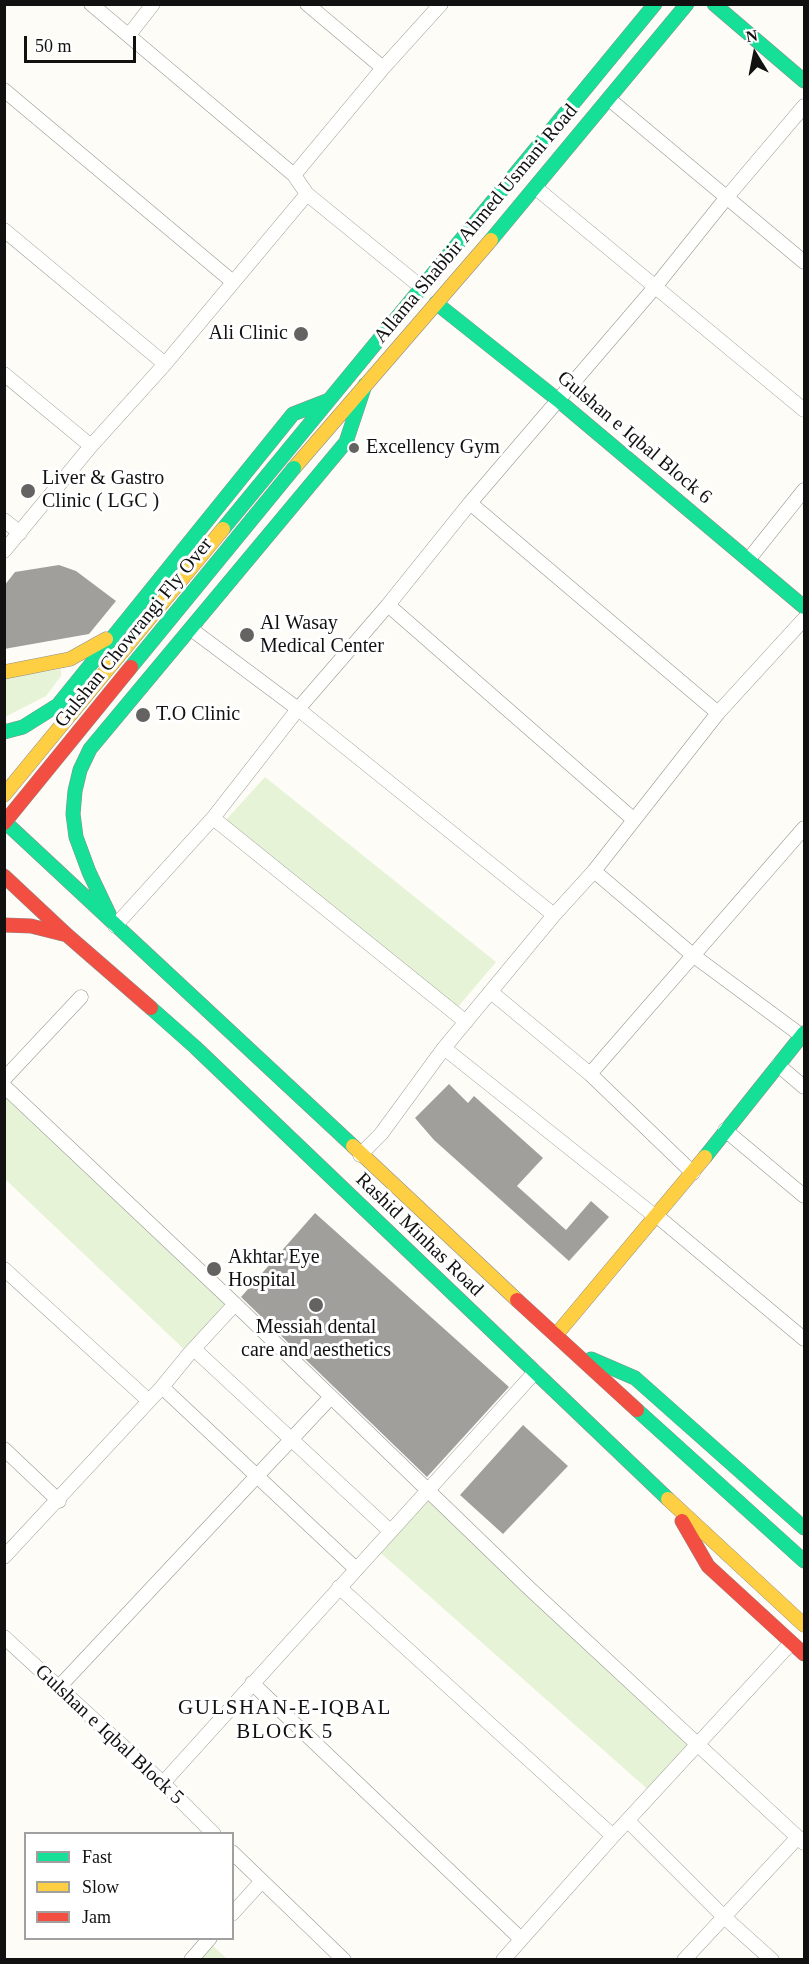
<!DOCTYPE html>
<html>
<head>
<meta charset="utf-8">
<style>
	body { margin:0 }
	#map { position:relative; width:809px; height:1964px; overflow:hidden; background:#fdfcf7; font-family:Georgia,serif }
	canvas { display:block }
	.frame { position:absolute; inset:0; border:6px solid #111; pointer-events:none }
	.legend { position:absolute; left:24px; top:1832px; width:210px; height:108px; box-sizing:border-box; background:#fff; border:2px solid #a0a0a0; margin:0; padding:8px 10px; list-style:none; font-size:18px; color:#111 }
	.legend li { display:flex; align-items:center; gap:12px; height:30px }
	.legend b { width:30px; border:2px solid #a0a0a0 }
	.north { position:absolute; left:725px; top:24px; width:60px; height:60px; -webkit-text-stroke:4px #fff; paint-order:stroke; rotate:350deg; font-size:16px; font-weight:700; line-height:24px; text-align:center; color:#111 }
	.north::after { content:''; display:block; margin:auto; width:21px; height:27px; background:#111; clip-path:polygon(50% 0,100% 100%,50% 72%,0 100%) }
	.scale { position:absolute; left:24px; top:36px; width:112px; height:27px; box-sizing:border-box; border:3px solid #111; border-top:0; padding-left:8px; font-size:18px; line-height:21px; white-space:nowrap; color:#111; -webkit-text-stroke:4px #fff; paint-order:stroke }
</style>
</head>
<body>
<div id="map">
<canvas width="809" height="1964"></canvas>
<div class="frame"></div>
<ul class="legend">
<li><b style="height:8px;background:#16e098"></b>Fast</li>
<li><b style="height:8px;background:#ffcf43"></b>Slow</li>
<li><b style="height:8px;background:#f24e42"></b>Jam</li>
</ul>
<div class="north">N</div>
<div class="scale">50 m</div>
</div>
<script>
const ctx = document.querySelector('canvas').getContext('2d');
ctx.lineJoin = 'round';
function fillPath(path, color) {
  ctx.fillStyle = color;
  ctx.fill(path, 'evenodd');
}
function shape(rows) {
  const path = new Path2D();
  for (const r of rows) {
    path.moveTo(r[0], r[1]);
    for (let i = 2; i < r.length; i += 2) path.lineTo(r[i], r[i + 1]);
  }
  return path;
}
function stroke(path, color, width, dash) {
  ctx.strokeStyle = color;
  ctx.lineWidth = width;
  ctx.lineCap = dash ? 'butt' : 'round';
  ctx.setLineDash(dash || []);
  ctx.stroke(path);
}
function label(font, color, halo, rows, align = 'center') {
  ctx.font = font + ' Georgia,serif';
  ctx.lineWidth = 6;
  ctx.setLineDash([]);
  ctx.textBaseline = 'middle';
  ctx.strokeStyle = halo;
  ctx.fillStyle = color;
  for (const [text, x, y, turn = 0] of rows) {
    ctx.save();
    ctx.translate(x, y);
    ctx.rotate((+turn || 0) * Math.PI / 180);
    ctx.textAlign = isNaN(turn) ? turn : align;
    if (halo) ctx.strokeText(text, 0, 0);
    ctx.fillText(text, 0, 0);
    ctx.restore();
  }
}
fillPath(shape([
	[61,669,61,676,46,696,5,717,4,678],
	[265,777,496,962,458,1007,225,821],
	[4,1086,236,1303,189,1354,5,1179],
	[430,1488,698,1745,653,1794,375,1548],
	[208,1941,227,1959,191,1960]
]), '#e7f3d7');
fillPath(shape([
	[59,565,76,571,116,601,89,634,4,649,4,586,15,572],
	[449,1084,468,1103,474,1096,543,1158,517,1186,566,1230,591,1201,609,1217,569,1261,434,1140,415,1118],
	[315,1213,509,1387,427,1477,241,1297],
	[523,1425,568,1466,503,1534,460,1495]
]), '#a19f9c');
const street = shape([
	[91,4,294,175,307,194,421,287],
	[307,4,383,68],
	[129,35,153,4],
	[4,90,233,282],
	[609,99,804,262],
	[294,175,383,68,441,4],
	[536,188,804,410],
	[4,230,165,364],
	[4,374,91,446],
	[470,503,718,713],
	[4,520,20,533],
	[4,551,91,446,165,364,307,194],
	[749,559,804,490],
	[388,605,633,819],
	[191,629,298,709,554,915],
	[213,818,466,1022],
	[594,871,694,956,802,1036],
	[115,926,213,818,298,709,388,605,470,503,655,287,727,197,804,106],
	[491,992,590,1074,693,1173],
	[444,1048,656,1217],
	[778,1065,804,1087],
	[590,1074,804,828],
	[4,1079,81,997],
	[4,1086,235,1304,530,1589,804,1843],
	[725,1130,804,1196],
	[360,1155,381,1134,444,1048,554,915,594,871,718,713,804,619],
	[657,1216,804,1339],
	[4,1269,149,1401],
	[194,1349,390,1531],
	[162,1387,356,1569],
	[4,1449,59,1501],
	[4,1557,162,1387,189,1354,235,1304],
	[339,1587,613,1836],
	[4,1637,163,1783,214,1834],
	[252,1683,521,1939],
	[59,1687,331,1397],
	[163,1783,535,1372],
	[628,1821,723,1916,772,1960],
	[232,1852,344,1960],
	[232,1914,262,1881],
	[191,1960,210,1938],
	[503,1960,613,1836,791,1643],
	[684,1960,798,1837]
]);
const fast = shape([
	[714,4,804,81],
	[491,240,687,4],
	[436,303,558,400,804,607],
	[223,529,655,4],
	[4,732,23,727,58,705,293,414,329,400],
	[4,821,353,1146],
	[109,914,89,872,76,837,73,814,75,791,80,770,90,749,346,442,365,385],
	[151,1008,195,1047,668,1499],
	[705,1157,804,1033],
	[591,1359,635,1378,804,1528],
	[637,1410,804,1561]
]);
const slow = shape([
	[294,468,491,240],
	[4,672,70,659,106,639],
	[4,795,223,529],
	[353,1146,517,1300],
	[556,1335,705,1157],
	[668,1499,804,1625]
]);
const jam = shape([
	[4,876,67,935,151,1008],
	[4,925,31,926,67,935],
	[517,1300,637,1410],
	[682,1521,708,1566,804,1654]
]);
stroke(street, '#979795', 15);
stroke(fast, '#8e8d8b', 15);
stroke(slow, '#8e8d8b', 15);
stroke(jam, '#8e8d8b', 15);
stroke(street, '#fffffe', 14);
stroke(fast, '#16e098', 14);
stroke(slow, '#ffcf43', 14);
stroke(jam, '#f24e42', 14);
const fastBridge = shape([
	[131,667,294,468]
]);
const jamBridge = shape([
	[4,823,131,667]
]);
stroke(fastBridge, '#8e8d8b', 15, []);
stroke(jamBridge, '#8e8d8b', 15, []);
stroke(fastBridge, '#16e098', 14);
stroke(jamBridge, '#f24e42', 14);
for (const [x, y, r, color] of [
	[301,334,8,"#646362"],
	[354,448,6,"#646362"],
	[28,491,8,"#646362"],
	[247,635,8,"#646362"],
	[143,715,8,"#646362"],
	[214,1269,8,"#646362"],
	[316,1305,8,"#646362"]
]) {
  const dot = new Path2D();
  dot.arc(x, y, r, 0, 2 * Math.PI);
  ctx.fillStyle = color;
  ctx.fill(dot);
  stroke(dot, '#fff', 2);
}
label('20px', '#111', '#fff', [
	["Allama Shabbir Ahmed Usmani Road",476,224,-50],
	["Gulshan e Iqbal Block 6",634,438,40],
	["Gulshan Chowrangi Fly Over",134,633,-51],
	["Rashid Minhas Road",419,1235,44],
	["Gulshan e Iqbal Block 5",109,1735,43]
]);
label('20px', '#111', '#fff', [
	["Ali Clinic",288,334,"right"],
	["Excellency Gym",366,448],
	["Liver & Gastro",42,479],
	["Clinic ( LGC )",42,502],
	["Al Wasay",260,624],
	["Medical Center",260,647],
	["T.O Clinic",156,715],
	["Akhtar Eye",228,1258],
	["Hospital",228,1281],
	["Messiah dental",316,1328,"center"],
	["care and aesthetics",316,1351,"center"]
], 'left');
ctx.letterSpacing = '1.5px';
label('21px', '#111', '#fff', [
	["GULSHAN-E-IQBAL",285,1708],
	["BLOCK 5",285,1732]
]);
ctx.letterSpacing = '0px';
</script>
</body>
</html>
